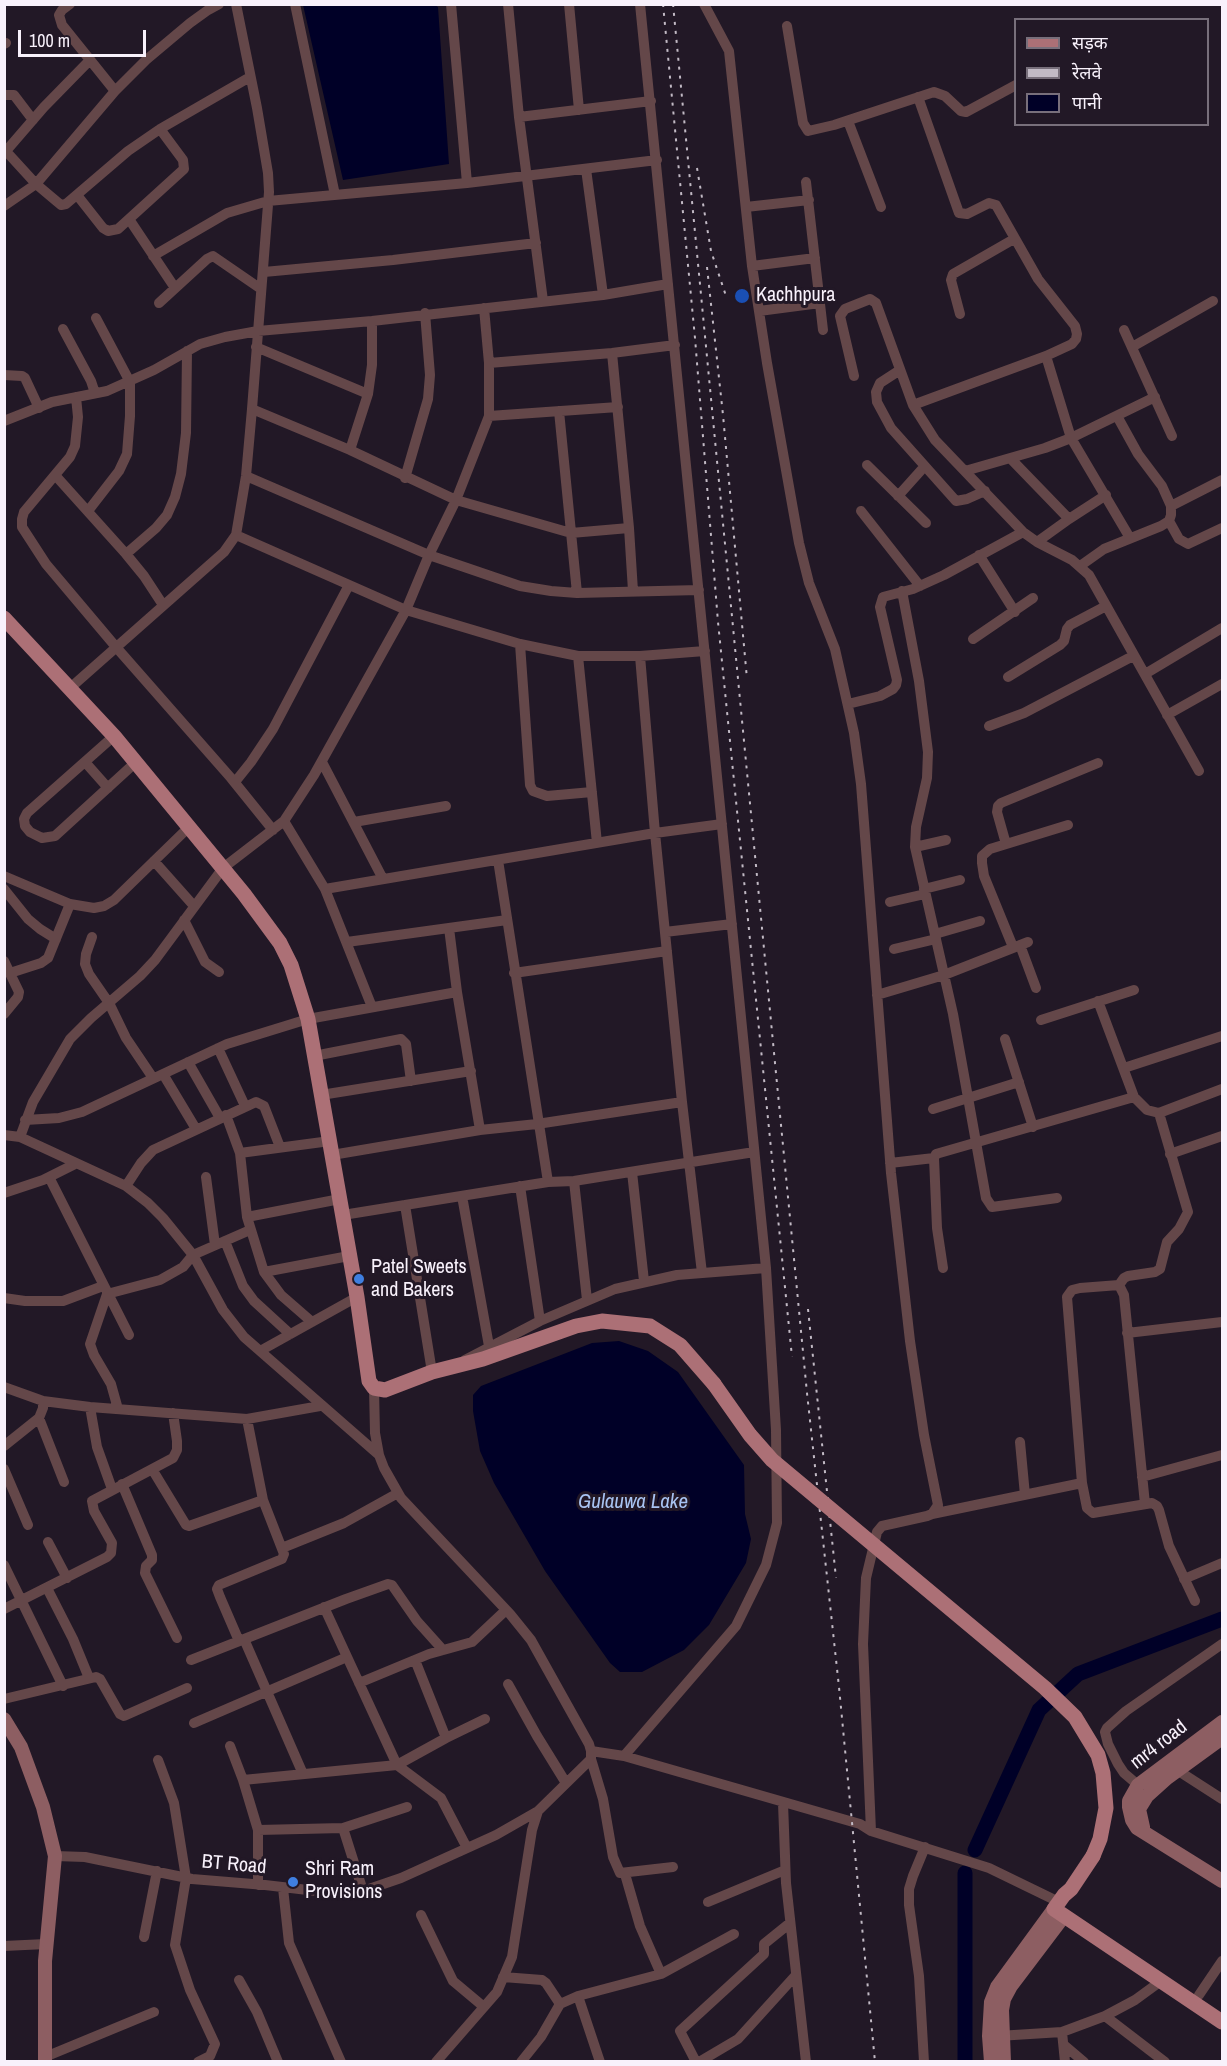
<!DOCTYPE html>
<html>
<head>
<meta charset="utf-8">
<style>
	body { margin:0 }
	#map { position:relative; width:1227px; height:2066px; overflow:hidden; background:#221826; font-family:"Archivo Narrow","Noto Sans Devanagari",sans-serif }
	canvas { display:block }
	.frame { position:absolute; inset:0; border:6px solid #f8f1fb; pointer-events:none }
	.legend { position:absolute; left:1014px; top:18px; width:195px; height:108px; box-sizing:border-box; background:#221826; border:2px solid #786f7b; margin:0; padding:8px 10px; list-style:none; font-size:18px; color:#f8f1fb }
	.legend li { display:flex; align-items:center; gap:12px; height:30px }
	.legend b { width:30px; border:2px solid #786f7b }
	.scale { position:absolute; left:18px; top:30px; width:128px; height:27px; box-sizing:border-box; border:3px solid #f8f1fb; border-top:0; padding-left:8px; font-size:18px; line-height:21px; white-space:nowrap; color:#f8f1fb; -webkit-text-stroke:4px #221826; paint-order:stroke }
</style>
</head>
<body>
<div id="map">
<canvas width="1227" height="2066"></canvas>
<div class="frame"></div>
<ul class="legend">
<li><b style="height:8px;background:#ac7076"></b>सड़क</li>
<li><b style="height:8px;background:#c2bac5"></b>रेलवे</li>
<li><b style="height:16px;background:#000027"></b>पानी</li>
</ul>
<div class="scale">100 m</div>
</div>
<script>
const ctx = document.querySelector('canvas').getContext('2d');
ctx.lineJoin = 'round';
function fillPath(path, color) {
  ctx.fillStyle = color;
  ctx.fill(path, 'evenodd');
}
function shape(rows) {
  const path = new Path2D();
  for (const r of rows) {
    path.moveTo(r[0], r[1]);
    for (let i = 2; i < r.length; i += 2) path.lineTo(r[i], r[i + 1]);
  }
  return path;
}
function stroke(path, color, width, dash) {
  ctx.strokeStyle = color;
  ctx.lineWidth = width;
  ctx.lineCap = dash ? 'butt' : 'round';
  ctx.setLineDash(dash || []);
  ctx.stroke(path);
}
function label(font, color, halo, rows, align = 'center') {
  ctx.font = font + ' "Archivo Narrow",sans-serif';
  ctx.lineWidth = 6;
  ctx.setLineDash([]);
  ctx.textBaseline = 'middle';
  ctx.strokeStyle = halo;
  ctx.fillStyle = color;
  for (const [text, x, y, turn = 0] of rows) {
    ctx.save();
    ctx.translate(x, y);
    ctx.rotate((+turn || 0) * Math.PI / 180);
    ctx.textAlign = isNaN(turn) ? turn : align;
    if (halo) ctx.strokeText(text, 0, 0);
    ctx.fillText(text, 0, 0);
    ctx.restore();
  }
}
fillPath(shape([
	[435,5,438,7,449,164,343,180,303,5],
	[619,1341,648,1351,678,1372,744,1465,745,1514,751,1539,746,1563,709,1625,684,1650,642,1672,620,1672,610,1663,545,1571,494,1483,480,1451,473,1411,473,1395,481,1386,592,1343]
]), '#000027');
stroke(shape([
	[975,1850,1039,1710,1078,1674,1222,1619],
	[965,2062,965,1873]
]), '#000027', 15);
stroke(shape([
	[70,4,62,10,59,15,62,25,115,91],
	[295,4,335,195],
	[451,4,467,183],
	[508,4,519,117,543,301],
	[569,4,579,110],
	[704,4,729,51,752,266,767,363,799,543,809,583,835,649,854,733,861,784,891,1173,910,1341,924,1435,938,1505,932,1514,927,1516,882,1526,877,1532,866,1578,863,1644,871,1831],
	[787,26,803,123,808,131,834,125,934,92,945,96,961,111,966,112,1016,85],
	[4,44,6,43],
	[4,95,14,95,33,120],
	[519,117,651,101],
	[848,121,881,207],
	[4,149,36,184,55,200,61,205,66,204,128,151,160,129,250,77],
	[6,151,44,107,89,61],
	[586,169,603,295],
	[806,182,823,330],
	[77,195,103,228,108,231,118,229,184,169,183,160,160,129],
	[4,206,36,184,115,91,146,60,190,23,208,10,219,4],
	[746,207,809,200],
	[129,219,175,288],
	[153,256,227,213,268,201,467,183,657,160],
	[752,266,815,258],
	[264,272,393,260,536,243],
	[159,303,207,259,213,256,261,289],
	[759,311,820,303],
	[960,314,951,280,953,274,1014,239],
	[63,329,91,381,95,393],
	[1124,330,1172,436],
	[256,347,368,394],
	[1132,347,1213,301],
	[612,353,629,528,633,591],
	[1046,356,1071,438,1130,538],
	[489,363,612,353,675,345],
	[900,370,880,383,876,392,877,402,891,428,956,501,967,499,985,491],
	[4,375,22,376,25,378,39,408],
	[854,376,840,316,845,309,870,299,876,303,913,405,935,440,1023,532,1037,542,1072,560,1089,575,1199,771],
	[76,397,78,417,75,446,70,457,24,512,22,519,22,527,46,564,116,647,231,778,273,830],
	[913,405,1046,356,1072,344,1076,339,1077,334,1075,326,1038,279,996,205,989,203,967,214,959,213,918,97],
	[252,409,350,450,456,500,571,533,629,528],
	[559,411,577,593],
	[489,416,618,407],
	[4,421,52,402,107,391,154,370,200,344,225,337,258,331,372,321,603,295,668,284],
	[350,450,368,394,372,365,372,321],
	[1011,459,1069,519],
	[867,465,926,523],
	[965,471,1045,448,1071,438,1155,397],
	[55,475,126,554,144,576,163,605],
	[246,476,429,555,520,586,551,591,577,593,699,590],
	[405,478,428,399,430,375,425,313],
	[898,496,924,467],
	[1171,506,1222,480],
	[88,511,119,471,127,454,130,416,130,382,96,318],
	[861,511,920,586],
	[1169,521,1179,539,1188,544,1222,528],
	[236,535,406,610,520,644,578,656,640,656,705,651],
	[1037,542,1069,519,1106,495],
	[126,554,156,528,167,515,175,497,181,474,186,433,187,351],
	[979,555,1015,612],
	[1080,566,1104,549,1161,526,1169,521,1171,515,1171,506,1162,486,1138,454,1117,416],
	[902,591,919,681,928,752,927,778,916,827,915,847,953,1014,986,1198,992,1207,1057,1198],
	[973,639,1033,598],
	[520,644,530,785,533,791,547,796,592,792],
	[578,656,597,843],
	[640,656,655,833,682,1102,702,1273],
	[1145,674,1222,628],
	[1008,677,1060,645,1064,641,1067,629,1070,625,1106,606],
	[69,689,224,552,236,535,246,476,252,409,269,192,268,173,257,108,236,4],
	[848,704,880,696,893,689,896,685,897,680,880,607,883,597,913,589,944,575,1023,532],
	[1167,715,1222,684],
	[989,726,1024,713,1133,656],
	[114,736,27,813,24,819,25,826,30,832,42,838,55,836,136,762],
	[85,762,108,788],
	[322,762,383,879],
	[235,782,251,762,273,729,349,585],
	[284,821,325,889,372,1007],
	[354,822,446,806],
	[1006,844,997,812,998,806,1001,803,1098,763],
	[915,847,946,840],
	[498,860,548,1182],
	[154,861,194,906],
	[4,876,70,904,94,908,104,906,114,900,189,827],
	[4,889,28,919,40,929,56,939],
	[325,889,655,833,722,824],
	[924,889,960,880],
	[890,902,925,894],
	[184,920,205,962,219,972],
	[449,928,457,992,480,1130],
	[665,932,732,924],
	[935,934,980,921],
	[92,937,86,954,85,964,89,974,109,1003,126,1038,153,1078],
	[347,942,507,920],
	[1020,945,1036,988],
	[1013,947,984,876,982,863,982,856,990,849,1068,825],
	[894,949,936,939],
	[4,961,19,992,18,997,4,1014],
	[10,973,41,963,48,958,70,904],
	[514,973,667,951],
	[877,995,944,975,1028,942],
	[1098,1001,1134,1097,1147,1110,1159,1113],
	[1041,1020,1134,990],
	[1005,1039,1033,1127],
	[218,1048,245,1106],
	[314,1056,401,1039,406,1044,411,1081],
	[188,1062,220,1118],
	[1124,1068,1222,1036],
	[163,1074,196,1129],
	[321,1095,471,1071],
	[933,1109,1019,1082],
	[226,1115,240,1153,247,1217,264,1272,281,1295,312,1322],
	[25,1120,59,1118,82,1112,227,1044,308,1019,457,992],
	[4,1135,20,1137,126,1186,148,1203,163,1218,193,1255,223,1310,244,1337,379,1455],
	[20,1137,33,1102,70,1039,91,1018,140,976,155,960,223,868,284,821,314,775,406,610,429,555,456,500,489,416,489,363,484,308],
	[240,1153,330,1141],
	[1170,1154,1222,1136],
	[332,1155,480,1130,537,1124,682,1102],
	[890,1163,934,1158],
	[632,1172,644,1281],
	[49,1177,129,1335],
	[206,1177,215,1245],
	[574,1181,587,1300],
	[126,1186,141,1163,153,1150,256,1102,264,1106,280,1147],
	[520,1186,540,1321],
	[4,1193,43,1180,75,1164],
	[462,1196,489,1346],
	[405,1205,432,1372],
	[343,1215,548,1182,574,1181,754,1152],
	[247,1217,340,1199],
	[225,1241,243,1286,254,1301,290,1334],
	[943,1268,937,1228,934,1158,936,1154,1134,1097],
	[264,1272,349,1256],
	[1119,1285,1124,1278,1128,1276,1155,1272,1160,1269,1167,1242,1179,1229,1188,1212,1159,1113,1222,1089],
	[4,1298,25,1301,63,1301,103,1286],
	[1127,1333,1222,1322],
	[260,1351,357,1297],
	[465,1360,540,1321,615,1289,677,1275,766,1268],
	[4,1387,43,1401,90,1407,247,1419,320,1406],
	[374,1388,375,1433,379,1455,384,1468,401,1498,510,1614,531,1640,589,1744,591,1751,591,1759,538,1811,532,1830,512,1957,497,1992,436,2062],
	[90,1407,97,1447,112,1489],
	[118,1409,111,1384,94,1355,90,1344,107,1294,160,1280,183,1267,193,1255,250,1230],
	[39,1418,64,1482],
	[1020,1442,1025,1495],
	[4,1446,39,1418,43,1408,43,1401],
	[4,1469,28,1525],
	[152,1469,186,1525,189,1526,263,1500],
	[1142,1477,1222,1455],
	[1082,1483,1067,1297,1072,1290,1080,1288,1119,1285,1124,1295,1145,1504],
	[122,1484,152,1555,152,1560,146,1566,145,1573,177,1638],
	[932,1514,1082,1483,1087,1508,1093,1513,1152,1503,1157,1506,1159,1510,1169,1546,1195,1601],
	[48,1542,67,1578],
	[282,1548,344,1523,398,1493],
	[4,1565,63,1686],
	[1184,1579,1222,1563],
	[47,1588,73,1639,89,1678],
	[324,1607,397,1765,441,1798,467,1848],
	[4,1609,107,1557,111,1553,112,1543,94,1511,92,1501,173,1458,177,1450,177,1441,173,1413],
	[244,1639,303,1774],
	[239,1641,220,1597,217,1589,219,1585,282,1559,284,1554,263,1500,247,1419],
	[191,1660,346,1599,388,1584,392,1585,417,1621,443,1650],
	[415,1660,446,1738],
	[359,1683,429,1654,472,1642,506,1610],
	[508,1684,537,1736,566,1783],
	[4,1699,96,1677,100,1679,120,1714,124,1716,187,1688],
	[194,1723,347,1657],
	[230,1746,243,1780],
	[591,1751,624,1756,860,1824,871,1831,989,1868,1059,1902],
	[624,1756,736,1626,766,1565,777,1523,776,1430,766,1268,640,4],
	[591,1759,603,1799,613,1857,620,1873,673,1867],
	[158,1760,174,1803,186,1878,175,1945,190,1990,215,2044,210,2056,198,2062],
	[1177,1770,1222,1799],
	[1138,1785,1124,1773,1118,1764,1108,1744,1105,1732,1107,1728,1126,1711,1222,1644],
	[783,1803,786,1883,806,2062],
	[343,1828,363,1891],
	[258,1830,343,1828,407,1807],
	[55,1856,85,1857,192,1879,265,1885,342,1894,363,1891,401,1878,496,1835,538,1811],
	[625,1874,640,1926,661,1974],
	[258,1885,258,1830,243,1780,397,1765,446,1738,485,1719],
	[283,1888,289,1943,341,2062],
	[708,1902,785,1870],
	[421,1915,453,1981,484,2007],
	[144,1937,157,1871],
	[4,1946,46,1944],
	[503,1977,542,1980,546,1983,560,2004],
	[239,1980,257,2012,278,2062],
	[1199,1995,1222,1961],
	[578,1996,600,2062],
	[1105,2016,1165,2062],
	[1062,2032,1065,2062],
	[998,2036,1062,2032,1105,2016,1135,2000,1161,1981],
	[1064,2045,1084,2062],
	[45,2057,154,2012],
	[521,2062,541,2037,560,2004,578,1996,661,1974,734,1934],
	[696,2062,680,2031,764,1954,764,1944,790,1923],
	[699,2062,738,2039,796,1975],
	[924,2062,919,1976,909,1905,909,1889,913,1876,925,1847]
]), '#644749', 10);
stroke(shape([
	[4,1719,21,1747,43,1807,55,1856,45,1961,45,2062],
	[1222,1722,1138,1785,1129,1801,1129,1807,1132,1820,1137,1828,1222,1881],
	[1143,1827,1139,1809,1147,1796,1167,1778,1222,1738],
	[991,2062,989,2036,991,2002,997,1987,1054,1909],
	[1004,2062,1002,2010,1004,1999,1011,1986,1064,1916]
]), '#8d5e62', 14);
stroke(shape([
	[4,618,114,736,244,894,280,943,291,965,308,1019,357,1297,369,1381,374,1388,385,1390,432,1372,483,1359,576,1326,602,1321,650,1326,680,1345,714,1384],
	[1093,1856,1071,1889,1064,1895,1054,1909,1222,2022]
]), '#ac7076', 15);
stroke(shape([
	[663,4,695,338,718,622,792,1357],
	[673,4,775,1063,807,1393,839,1687,875,2062],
	[697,168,711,251,727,299],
	[707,267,723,415,747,679],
	[808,1309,836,1578]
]), '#c2bac5', 2, [3, 6]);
stroke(shape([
	[714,1384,750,1435,772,1460,1045,1688,1075,1717,1098,1755,1103,1773,1106,1808,1100,1839,1093,1856]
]), '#ac7076', 15);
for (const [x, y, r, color] of [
	[742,296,8,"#1a4fb4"],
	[359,1279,6,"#3f7fe0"],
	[293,1882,6,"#3f7fe0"]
]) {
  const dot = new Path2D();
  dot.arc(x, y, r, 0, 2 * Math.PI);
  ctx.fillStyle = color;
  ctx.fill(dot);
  stroke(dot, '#221826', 2);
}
label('20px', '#f8f1fb', '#221826', [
	["Kachhpura",756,296],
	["Patel Sweets",371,1268],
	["and Bakers",371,1291],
	["Shri Ram",305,1870],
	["Provisions",305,1893]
], 'left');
label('20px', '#f8f1fb', '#221826', [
	["mr4 road",1159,1745,-38],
	["BT Road",234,1865,5]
]);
label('italic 21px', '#a8c3f1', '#221826', [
	["Gulauwa Lake",633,1502]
]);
</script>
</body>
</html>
